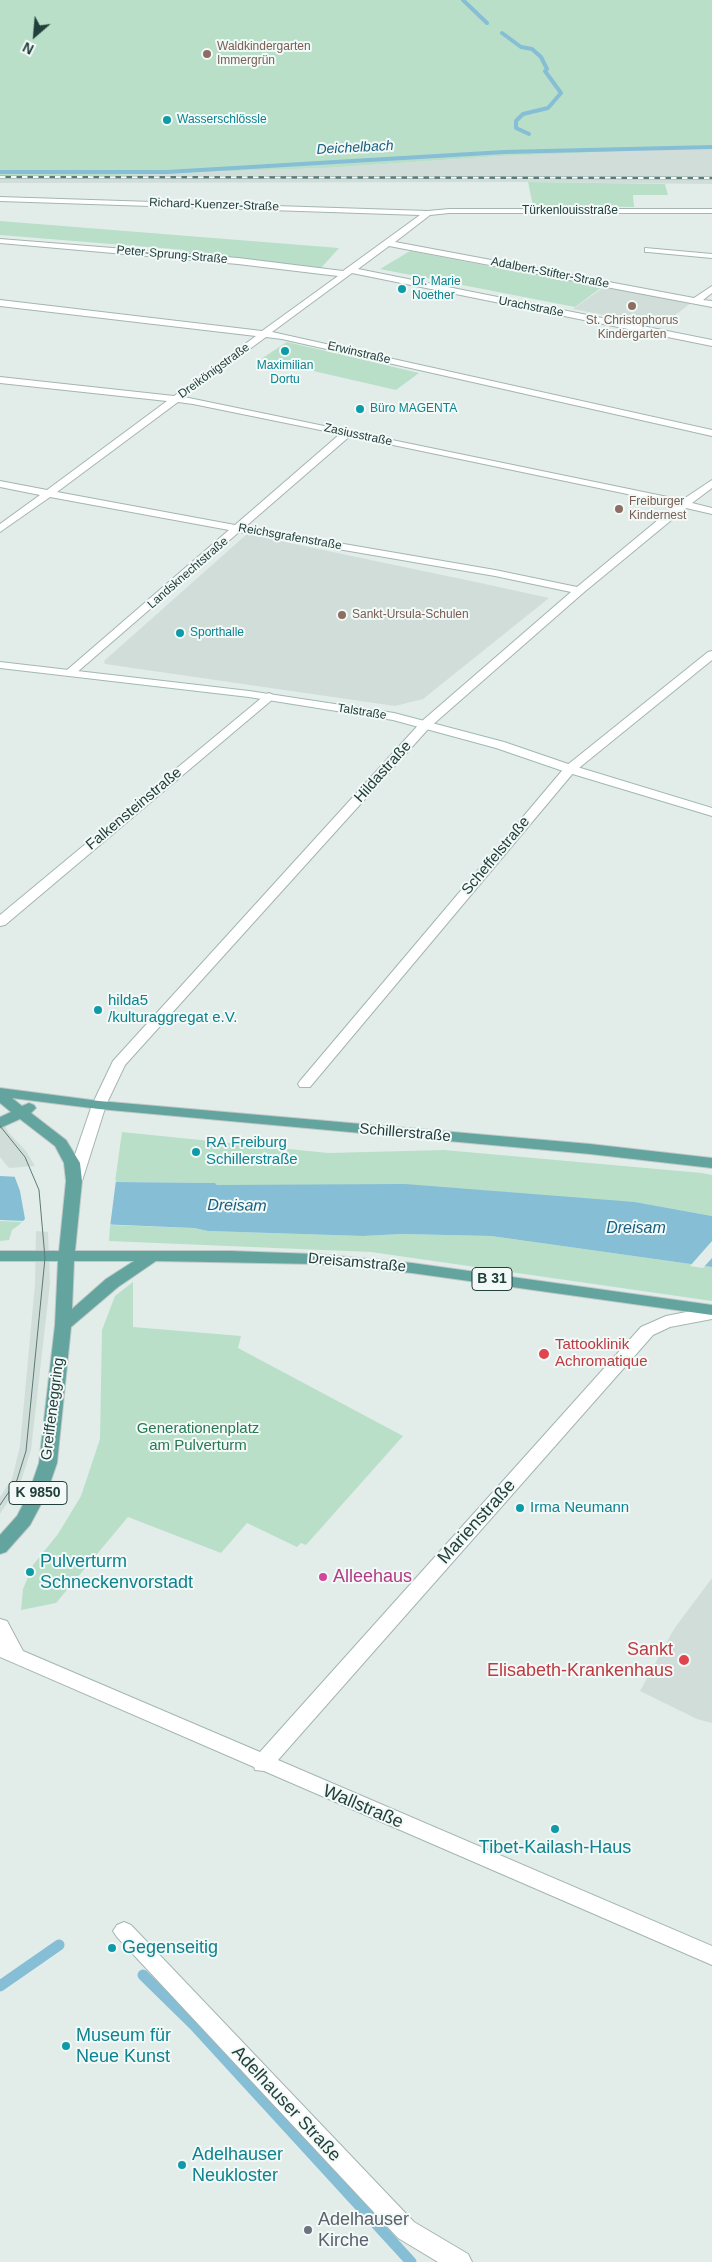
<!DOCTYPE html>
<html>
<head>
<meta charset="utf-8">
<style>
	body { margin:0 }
	#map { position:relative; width:712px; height:2262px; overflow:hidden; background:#e2edea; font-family:Arial,sans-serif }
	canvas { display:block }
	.north { position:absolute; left:10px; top:10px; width:50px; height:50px; -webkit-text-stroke:4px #f2f9f7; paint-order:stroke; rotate:207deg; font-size:14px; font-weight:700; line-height:20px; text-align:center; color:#213f3b }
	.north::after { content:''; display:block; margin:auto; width:18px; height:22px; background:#213f3b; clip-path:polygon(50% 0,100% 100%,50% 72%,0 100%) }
</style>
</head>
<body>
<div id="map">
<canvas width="712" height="2262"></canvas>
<div class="north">N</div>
</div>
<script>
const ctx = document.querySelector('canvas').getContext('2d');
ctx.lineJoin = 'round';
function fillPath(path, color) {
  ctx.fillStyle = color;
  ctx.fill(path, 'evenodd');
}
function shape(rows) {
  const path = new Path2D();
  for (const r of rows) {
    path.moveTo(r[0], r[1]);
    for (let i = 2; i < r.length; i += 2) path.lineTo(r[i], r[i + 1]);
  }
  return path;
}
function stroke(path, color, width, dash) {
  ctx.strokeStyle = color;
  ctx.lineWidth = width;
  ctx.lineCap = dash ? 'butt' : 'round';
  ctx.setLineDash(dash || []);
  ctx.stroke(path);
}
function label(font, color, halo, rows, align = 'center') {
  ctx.font = font + ' Arial,sans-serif';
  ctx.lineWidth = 4;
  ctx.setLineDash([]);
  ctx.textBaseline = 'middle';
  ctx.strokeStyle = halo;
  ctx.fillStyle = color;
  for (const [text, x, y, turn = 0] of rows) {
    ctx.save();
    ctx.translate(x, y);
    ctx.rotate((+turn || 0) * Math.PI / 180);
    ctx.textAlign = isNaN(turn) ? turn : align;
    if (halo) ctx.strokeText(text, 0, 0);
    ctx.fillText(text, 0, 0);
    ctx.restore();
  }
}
fillPath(shape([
	[712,145,712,184,527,182,0,183,0,176,115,175,326,168,501,156,633,151,630,149],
	[604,287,691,303,661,326,573,309],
	[247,534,485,584,549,598,423,699,395,706,105,664,104,661],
	[0,1118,9,1133,26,1151,35,1166,9,1168,0,1157],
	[36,1231,48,1232,50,1283,31,1450,21,1481,0,1514,0,1497,12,1479,20,1446,35,1284],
	[712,1578,712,1723,697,1719,640,1691,674,1629]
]), '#d0ddd9');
fillPath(shape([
	[0,0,712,0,712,145,631,149,634,151,501,156,326,168,115,175,0,176],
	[528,182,665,184,668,195,633,195,634,207,533,206],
	[0,221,339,248,321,268,183,253,185,250,0,235],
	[410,251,525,273,602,287,575,307,380,269],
	[287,342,330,352,419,373,396,390,261,359],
	[122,1132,328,1153,444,1150,702,1173,712,1175,712,1216,635,1202,217,1185,215,1183,115,1182],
	[0,1221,23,1222,12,1230,9,1240,0,1241],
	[110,1225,194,1228,208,1231,363,1236,402,1234,491,1236,712,1267,712,1301,371,1252,109,1241],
	[133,1282,133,1327,241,1336,238,1348,403,1436,306,1545,301,1543,297,1547,247,1523,221,1553,128,1517,56,1603,21,1610,23,1589,33,1565,58,1534,81,1496,100,1439,102,1330,115,1296]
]), '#b9dfc9');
fillPath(shape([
	[0,1176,115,1182,215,1183,217,1185,405,1184,635,1202,712,1216,712,1267,491,1236,402,1234,363,1236,208,1231,194,1228,0,1220]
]), '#86bed5');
fillPath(shape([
	[14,1175,116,1180,110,1227,20,1224,25,1219,20,1191],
	[712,1241,712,1258,703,1268,690,1266]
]), '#e2edea');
stroke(shape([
	[463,0,487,23],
	[502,33,521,47,532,49,541,57,547,69],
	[529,134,516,128,516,121,523,114,548,108,561,93,545,71],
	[0,172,167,172,504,152,712,147]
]), '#86bed5', 4);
stroke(shape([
	[143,1975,194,2025,411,2262],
	[0,1986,59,1945]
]), '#86bed5', 11);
const street = shape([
	[0,197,428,211,449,209,712,209,712,213,449,213,430,215,395,242,694,298,712,286,712,293,703,300,712,301,712,307,389,246,358,269,712,340,712,346,352,273,272,332,712,430,712,436,282,339,266,337,184,397,682,500,712,480,712,488,692,503,712,508,712,514,686,508,583,593,430,727,125,1065,106,1105,82,1181,79,1184,74,1186,69,1184,66,1181,92,1105,113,1061,422,721,571,592,495,576,239,532,75,674,67,674,65,672,67,670,229,530,50,497,0,532,0,524,40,495,0,487,0,481,47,490,167,401,0,383,0,377,174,396,256,336,0,306,0,300,262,331,338,276,238,264,0,243,0,239,238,258,343,271,420,215,0,201,0,197],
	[178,402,193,404,340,434,235,525,57,492,178,402],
	[350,436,656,500,676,505,577,587,495,570,245,527,350,436],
	[645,248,712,254,712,258,648,252,645,252,645,248],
	[712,651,712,660,574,772,310,1087,300,1087,298,1084,300,1081,566,766,708,652,712,651],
	[269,693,273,695,275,697,273,699,5,925,0,926,0,915,265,695,269,693],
	[712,1307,712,1319,670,1327,653,1335,278,1760,712,1946,712,1965,264,1771,255,1770,254,1767,0,1657,0,1619,7,1621,23,1651,260,1752,641,1327,666,1316,712,1307],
	[124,1922,131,1925,414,2222,468,2254,472,2262,438,2262,398,2238,117,1937,113,1931,117,1925,124,1922]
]);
const secondary = shape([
	[0,662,249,691,394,713,504,742,574,766,712,808,712,816,566,772,496,748,393,720,249,697,0,668,0,662]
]);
const primary = shape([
	[0,1088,99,1101,590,1144,712,1158,712,1168,590,1154,99,1109,12,1098,22,1106,29,1103,34,1105,36,1108,31,1113,66,1140,80,1163,82,1181,75,1251,231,1251,315,1254,412,1263,712,1305,712,1315,412,1273,315,1264,156,1261,118,1287,71,1327,57,1463,46,1495,30,1525,6,1552,0,1554,0,1535,17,1516,28,1495,39,1463,55,1325,58,1261,0,1261,0,1251,59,1251,66,1181,64,1163,55,1146,20,1119,0,1128,0,1117,11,1112,0,1103,0,1088],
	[74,1261,134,1261,106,1279,72,1309,74,1261]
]);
stroke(street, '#a4b5b2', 2);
stroke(secondary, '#9fb9b4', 2);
stroke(primary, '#c1c9c8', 2);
fillPath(street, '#fff');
fillPath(secondary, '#fff');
fillPath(primary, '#63a59e');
stroke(shape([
	[0,1126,25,1157,39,1190,45,1258,26,1451,17,1480,0,1505]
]), '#5b7b77', 1);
const rail = shape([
	[0,177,712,178]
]);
stroke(rail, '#5b7b77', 2.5);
stroke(rail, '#f2f9f7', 2, [5.5]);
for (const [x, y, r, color] of [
	[207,54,5,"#8d6e63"],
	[167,120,5,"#0f9aa8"],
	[402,289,5,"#0f9aa8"],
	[632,306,5,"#8d6e63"],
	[285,351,5,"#0f9aa8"],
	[360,409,5,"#0f9aa8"],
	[619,509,5,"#8d6e63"],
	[342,615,5,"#8d6e63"],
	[180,633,5,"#0f9aa8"],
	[98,1010,5,"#0f9aa8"],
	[196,1152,5,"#0f9aa8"],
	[544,1354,6,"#e0444e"],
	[520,1508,5,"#0f9aa8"],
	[30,1572,5,"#0f9aa8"],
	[323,1577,5,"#d1479c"],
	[684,1660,6,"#e0444e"],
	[555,1829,5,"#0f9aa8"],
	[112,1948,5,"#0f9aa8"],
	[66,2046,5,"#0f9aa8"],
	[182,2165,5,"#0f9aa8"],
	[308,2230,5,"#6b7280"]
]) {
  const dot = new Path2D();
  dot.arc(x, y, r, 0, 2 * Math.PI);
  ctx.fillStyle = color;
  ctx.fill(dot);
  stroke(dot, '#f2f9f7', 2);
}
label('12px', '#785e54', '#f2f9f7', [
	["Waldkindergarten",217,47],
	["Immergrün",217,61],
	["St. Christophorus",632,321,"center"],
	["Kindergarten",632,335,"center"],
	["Freiburger",629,502],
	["Kindernest",629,516],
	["Sankt-Ursula-Schulen",352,615]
], 'left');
label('12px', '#0d838f', '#f2f9f7', [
	["Wasserschlössle",177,120],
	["Dr. Marie",412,282],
	["Noether",412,296],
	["Maximilian",285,366,"center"],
	["Dortu",285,380,"center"],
	["Büro MAGENTA",370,409],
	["Sporthalle",190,633]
], 'left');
label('12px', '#213f3b', '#f2f9f7', [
	["Richard-Kuenzer-Straße",214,205,2],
	["Türkenlouisstraße",570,211],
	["Peter-Sprung-Straße",172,255,5],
	["Adalbert-Stifter-Straße",550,273,11],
	["Urachstraße",531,307,11],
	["Erwinstraße",359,353,13],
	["Dreikönigstraße",214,371,-36],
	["Zasiusstraße",358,435,12],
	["Reichsgrafenstraße",290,537,10],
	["Landsknechtstraße",188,573,-41],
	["Talstraße",362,712,9]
]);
label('italic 14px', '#175e7f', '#f2f9f7', [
	["Deichelbach",355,148,-3]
]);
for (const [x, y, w] of [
	[492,1279,40],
	[38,1493,58]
]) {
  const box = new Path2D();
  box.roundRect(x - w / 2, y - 11.5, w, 23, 4);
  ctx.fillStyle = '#f2f9f7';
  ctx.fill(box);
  stroke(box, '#213f3b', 1);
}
label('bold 14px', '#213f3b', null, [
	["B 31",492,1279],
	["K 9850",38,1493]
]);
label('15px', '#213f3b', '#f2f9f7', [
	["Hildastraße",383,772,-48],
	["Falkensteinstraße",134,809,-40],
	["Scheffelstraße",496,856,-50],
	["Schillerstraße",405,1133,5],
	["Dreisamstraße",357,1263,5],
	["Greiffeneggring",53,1409,-83]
]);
label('15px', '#0d838f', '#f2f9f7', [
	["hilda5",108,1001],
	["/kulturaggregat e.V.",108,1018],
	["RA Freiburg",206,1143],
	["Schillerstraße",206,1160],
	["Irma Neumann",530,1508]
], 'left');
label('15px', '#be3a42', '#f2f9f7', [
	["Tattooklinik",555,1345],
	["Achromatique",555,1362]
], 'left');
label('15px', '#287853', '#f2f9f7', [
	["Generationenplatz",198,1429],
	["am Pulverturm",198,1446]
]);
label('italic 16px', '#175e7f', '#f2f9f7', [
	["Dreisam",237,1206,1],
	["Dreisam",636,1229]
]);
label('18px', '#213f3b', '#f2f9f7', [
	["Marienstraße",477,1522,-48],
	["Wallstraße",363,1807,23],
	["Adelhauser Straße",286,2104,47]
]);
label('18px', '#0d838f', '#f2f9f7', [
	["Pulverturm",40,1562],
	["Schneckenvorstadt",40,1583],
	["Tibet-Kailash-Haus",555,1848,"center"],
	["Gegenseitig",122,1948],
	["Museum für",76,2036],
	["Neue Kunst",76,2057],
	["Adelhauser",192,2155],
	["Neukloster",192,2176]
], 'left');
label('18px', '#b23c85', '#f2f9f7', [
	["Alleehaus",333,1577]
], 'left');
label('18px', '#be3a42', '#f2f9f7', [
	["Sankt",673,1650],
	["Elisabeth-Krankenhaus",673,1671]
], 'right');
label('18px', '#5b616d', '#f2f9f7', [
	["Adelhauser",318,2220],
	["Kirche",318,2241]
], 'left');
</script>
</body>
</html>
